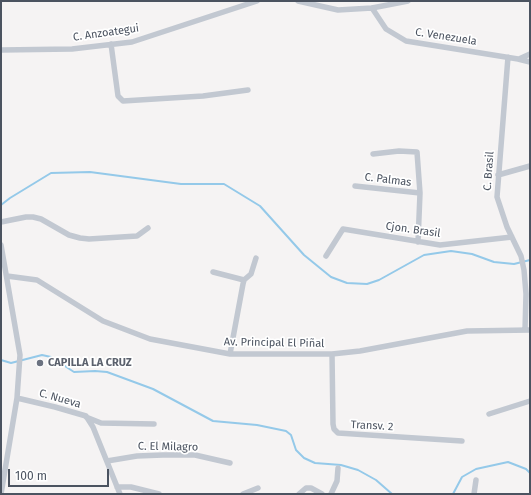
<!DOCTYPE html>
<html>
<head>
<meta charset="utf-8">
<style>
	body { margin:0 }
	#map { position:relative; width:531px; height:495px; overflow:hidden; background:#f5f3f3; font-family:"Fira Sans",sans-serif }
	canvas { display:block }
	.frame { position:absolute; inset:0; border:2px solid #4b5360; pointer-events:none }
	.scale { position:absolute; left:8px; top:469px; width:101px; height:18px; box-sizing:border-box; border:2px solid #4b5360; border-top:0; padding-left:5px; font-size:12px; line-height:14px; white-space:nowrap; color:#4b5360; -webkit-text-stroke:3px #fff; paint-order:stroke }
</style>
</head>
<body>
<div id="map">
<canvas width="531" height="495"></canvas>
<div class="frame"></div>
<div class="scale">100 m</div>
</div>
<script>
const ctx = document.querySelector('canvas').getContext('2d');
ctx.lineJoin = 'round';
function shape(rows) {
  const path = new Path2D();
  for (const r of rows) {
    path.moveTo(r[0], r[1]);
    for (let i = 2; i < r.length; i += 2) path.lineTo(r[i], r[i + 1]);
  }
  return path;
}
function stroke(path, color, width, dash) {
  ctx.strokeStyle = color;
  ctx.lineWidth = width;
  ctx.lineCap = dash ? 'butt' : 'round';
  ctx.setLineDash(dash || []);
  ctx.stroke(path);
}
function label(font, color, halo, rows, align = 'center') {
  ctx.font = font + ' "Fira Sans",sans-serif';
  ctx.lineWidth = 3.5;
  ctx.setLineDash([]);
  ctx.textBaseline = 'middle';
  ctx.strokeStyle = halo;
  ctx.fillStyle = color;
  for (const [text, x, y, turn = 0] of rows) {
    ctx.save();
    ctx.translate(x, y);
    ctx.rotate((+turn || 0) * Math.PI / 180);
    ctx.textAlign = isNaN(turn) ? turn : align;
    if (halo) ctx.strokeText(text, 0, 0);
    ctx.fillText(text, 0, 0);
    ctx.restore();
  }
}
stroke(shape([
	[1,205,10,198,51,173,90,172,181,184,224,184,260,206,304,255,331,277,347,283,367,284,379,280,424,255,451,251,472,254,494,262,514,264,530,260],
	[1,360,11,363,42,355,51,357,74,372,95,371,107,372,153,389,213,421,257,425,286,431,291,435,296,450,304,458,315,463,341,465,358,470,376,480,392,494],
	[453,494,462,477,476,469,508,462,526,469,530,473]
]), '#94c9e9', 2);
stroke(shape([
	[298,1,338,10,372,8,408,1],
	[372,8,386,29,406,41,518,59,530,62],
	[111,44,118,96,123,101,203,96,248,90],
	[1,50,72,49,132,42,257,1],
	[508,57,497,197,507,227,521,256,524,270,526,294,525,330],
	[519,59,530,54],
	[373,154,399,151,417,152,420,193,418,242],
	[498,175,530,166],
	[355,186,420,193],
	[1,222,26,217,33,217,41,219,69,235,80,238,89,239,137,236,148,228],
	[1,245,20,355,17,398,1,494],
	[326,256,343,229,440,245,512,237],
	[213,272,244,280],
	[7,276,37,280,103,321,150,339,230,354,332,354,360,351,467,331,530,330],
	[230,354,243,284,244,280,251,274,256,258],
	[332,354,333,424,334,429,338,433,462,441],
	[17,398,55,407,86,416,93,427,120,494],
	[489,414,530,401],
	[86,417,101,423,154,424],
	[107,461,137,456,163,455,195,455,230,463],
	[117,487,131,487,159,494],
	[243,494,258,488],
	[299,494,306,488,311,488,322,494],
	[331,494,337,481,338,468],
	[474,494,476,480]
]), '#c2c8d1', 5.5);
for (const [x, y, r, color] of [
	[40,363,4,"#6b7280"]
]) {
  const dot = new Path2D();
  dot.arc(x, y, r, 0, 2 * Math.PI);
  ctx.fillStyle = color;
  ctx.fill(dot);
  stroke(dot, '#fff', 1.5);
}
label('11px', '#4b5360', '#fff', [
	["C. Anzoategui",106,33,-8],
	["C. Venezuela",446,37,9],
	["C. Brasil",489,171,-86],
	["C. Palmas",388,180,7],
	["Cjon. Brasil",413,230,8],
	["Av. Principal El Piñal",274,343,1],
	["C. Nueva",60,399,16],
	["Transv. 2",372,426,3],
	["C. El Milagro",168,447,1]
]);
label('bold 11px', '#5b616d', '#fff', [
	["CAPILLA LA CRUZ",48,363]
], 'left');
</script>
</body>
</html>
